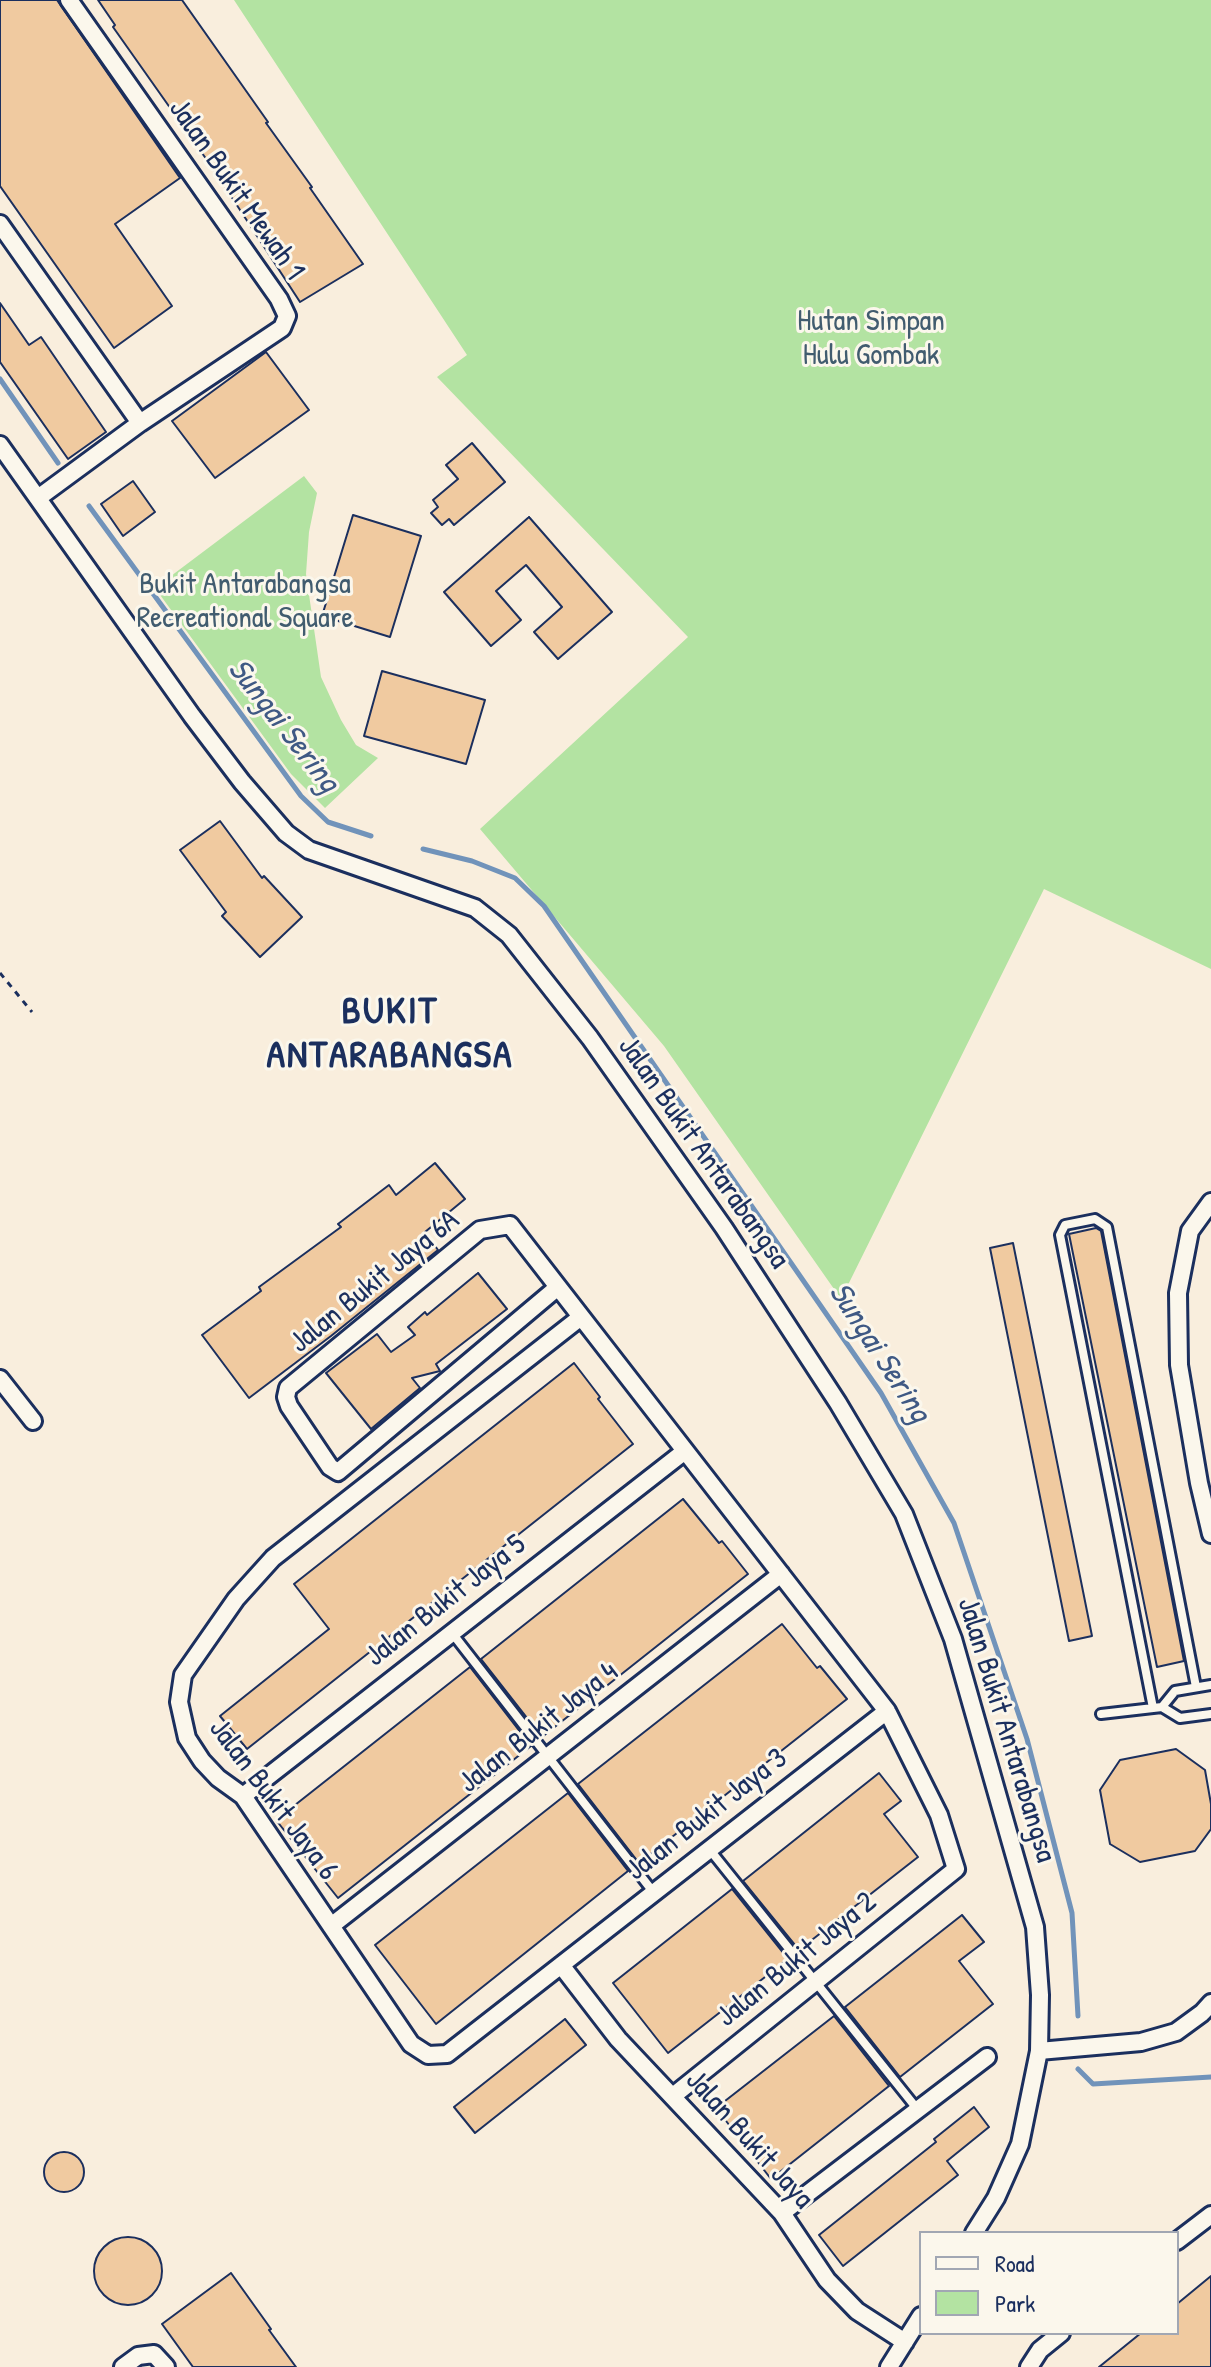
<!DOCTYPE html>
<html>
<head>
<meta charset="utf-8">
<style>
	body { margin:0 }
	#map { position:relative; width:1211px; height:2367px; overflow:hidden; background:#f9eedd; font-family:"Patrick Hand",sans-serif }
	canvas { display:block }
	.legend { position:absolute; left:919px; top:2231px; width:260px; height:104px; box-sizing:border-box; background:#fbf7ec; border:2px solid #a1a7b3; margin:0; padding:10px 14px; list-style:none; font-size:24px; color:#1b2f5e }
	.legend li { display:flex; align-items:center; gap:16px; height:40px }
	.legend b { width:40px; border:2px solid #a1a7b3 }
</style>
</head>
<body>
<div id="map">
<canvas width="1211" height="2367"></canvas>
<ul class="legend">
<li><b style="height:10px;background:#fbf7ec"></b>Road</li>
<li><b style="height:22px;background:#b3e3a2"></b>Park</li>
</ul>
</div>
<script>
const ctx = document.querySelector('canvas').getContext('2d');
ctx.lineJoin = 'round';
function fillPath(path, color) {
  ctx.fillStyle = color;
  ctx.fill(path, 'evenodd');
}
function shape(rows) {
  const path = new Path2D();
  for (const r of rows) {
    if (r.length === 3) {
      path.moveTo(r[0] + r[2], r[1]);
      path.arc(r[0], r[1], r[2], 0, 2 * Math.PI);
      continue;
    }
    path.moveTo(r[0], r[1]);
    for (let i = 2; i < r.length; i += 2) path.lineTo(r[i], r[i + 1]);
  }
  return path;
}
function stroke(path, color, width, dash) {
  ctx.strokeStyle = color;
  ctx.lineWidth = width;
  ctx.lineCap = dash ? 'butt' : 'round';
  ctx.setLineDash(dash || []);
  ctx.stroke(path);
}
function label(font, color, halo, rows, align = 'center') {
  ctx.font = font + ' "Patrick Hand",sans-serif';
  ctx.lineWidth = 6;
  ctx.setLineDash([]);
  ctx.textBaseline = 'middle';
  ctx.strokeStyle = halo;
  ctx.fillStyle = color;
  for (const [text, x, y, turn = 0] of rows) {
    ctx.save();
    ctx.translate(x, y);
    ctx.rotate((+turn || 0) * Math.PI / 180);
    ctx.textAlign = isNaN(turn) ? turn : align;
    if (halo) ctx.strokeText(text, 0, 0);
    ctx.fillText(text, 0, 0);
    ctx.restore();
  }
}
fillPath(shape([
	[234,0,1211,0,1211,969,1044,889,841,1299,664,1046,480,829,688,637,437,377,467,355],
	[304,476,317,493,309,532,306,574,321,677,341,720,356,745,378,758,325,808,291,774,155,588]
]), '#b3e3a2');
stroke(shape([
	[0,379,58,463],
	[89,506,301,796,328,822,371,836],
	[423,849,472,861,515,878,544,906,881,1393,954,1523,1027,1739,1072,1913,1078,2016],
	[1078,2069,1093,2084,1211,2077]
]), '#7193ba', 5);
const building = shape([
	[0,0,57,0,180,178,115,224,172,306,114,348,0,186,0,0],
	[98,0,182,0,268,122,266,123,312,187,310,188,363,264,300,302,214,170,113,27,115,25,98,0],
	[0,303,29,345,41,337,106,432,68,459,0,362,0,303],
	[266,352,309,410,215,478,172,421,266,352],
	[472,443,505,482,454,525,449,519,442,525,431,513,438,507,433,500,458,479,446,465,472,443],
	[133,481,155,512,123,536,101,504,133,481],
	[353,515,421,536,390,637,322,616,353,515],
	[529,517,612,612,558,659,534,632,562,607,526,565,496,591,521,620,491,646,444,592,529,517],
	[382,671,485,700,466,764,364,736,382,671],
	[220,821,262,878,264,876,302,917,260,957,222,916,226,912,180,850,220,821],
	[435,1163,465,1199,425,1232,438,1250,331,1336,249,1398,202,1335,261,1291,259,1287,341,1227,338,1224,389,1185,396,1195,435,1163],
	[1096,1228,1101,1231,1184,1661,1157,1667,1069,1234,1096,1228],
	[1013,1243,1092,1636,1069,1641,990,1248,1013,1243],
	[478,1273,507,1309,436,1364,440,1371,412,1378,420,1388,371,1429,326,1373,377,1334,391,1352,415,1335,408,1327,425,1312,427,1315,478,1273],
	[574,1363,600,1397,598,1399,633,1444,247,1749,220,1716,329,1629,294,1584,574,1363],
	[683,1499,719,1543,722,1541,748,1574,542,1737,481,1659,683,1499],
	[782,1624,817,1668,820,1666,847,1699,639,1863,578,1784,782,1624],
	[470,1667,531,1746,338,1898,276,1820,470,1667],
	[1176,1749,1205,1770,1211,1804,1211,1829,1195,1851,1140,1862,1110,1844,1100,1790,1120,1760,1176,1749],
	[879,1773,901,1801,884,1814,918,1857,799,1950,743,1881,879,1773],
	[568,1793,628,1871,436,2024,375,1945,568,1793],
	[732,1889,788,1959,668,2053,613,1983,732,1889],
	[962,1915,984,1942,959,1961,993,2004,900,2077,845,2007,962,1915],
	[834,2016,889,2086,771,2179,716,2108,834,2016],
	[565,2019,586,2045,475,2133,454,2107,565,2019],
	[974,2107,989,2127,947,2161,958,2175,843,2266,819,2235,936,2142,934,2139,974,2107],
	[64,2172,20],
	[128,2271,34],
	[231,2273,271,2329,269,2330,296,2367,193,2367,162,2324,231,2273],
	[1211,2276,1211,2367,1099,2367,1141,2333,1177,2333,1177,2304,1211,2276]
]);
fillPath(building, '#f0caa0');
stroke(building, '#1b2f5e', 2);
const lane = shape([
	[452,1633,654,1893],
	[1162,1707,1175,1691,1211,1685],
	[1153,1708,1060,1235,1065,1225,1095,1219,1107,1227,1196,1687],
	[1101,1714,1162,1707,1180,1718,1211,1714],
	[710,1850,918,2110]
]);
const street = shape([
	[0,224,140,423],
	[0,445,192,716,242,782,286,833,309,850,475,908,509,935,590,1038,724,1228,838,1403,904,1514,953,1639,1035,1927,1040,1995,1039,2051,1020,2144,996,2198,974,2233],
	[38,498,140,423,282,328,287,316,279,299,69,0],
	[1211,1202,1190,1231,1178,1293,1179,1365,1199,1483,1211,1534],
	[558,1287,338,1472,330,1467,289,1406,286,1397,288,1388,480,1230,510,1225,887,1711,939,1815,956,1869,673,2096],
	[581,1317,273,1558,236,1599,183,1675,179,1702,187,1738,202,1761,218,1778,243,1796,411,2044,428,2055,447,2054,887,1711],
	[0,1379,33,1421],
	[243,1796,685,1451],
	[331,1926,781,1574],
	[561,1965,618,2039,782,2213,827,2280,857,2311,905,2342],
	[1039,2051,1141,2042,1176,2032,1202,2013,1211,2003],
	[782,2213,987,2057],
	[1177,2241,1211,2215],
	[123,2367,138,2356,154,2354,166,2367],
	[889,2367,921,2316],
	[1029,2367,1040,2350,1061,2333]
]);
stroke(lane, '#1b2f5e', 14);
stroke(street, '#1b2f5e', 22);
stroke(shape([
	[0,973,32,1012]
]), '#1b2f5e', 3, [6, 6]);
stroke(lane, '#fbf7ec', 8);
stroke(street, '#fbf7ec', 16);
label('30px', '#1b2f5e', '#fbf7ec', [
	["Jalan Bukit Mewah 1",236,190,55],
	["Jalan Bukit Antarabangsa",703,1153,55],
	["Jalan Bukit Jaya 6A",375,1282,-39],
	["Jalan Bukit Jaya 5",446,1601,-38],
	["Jalan Bukit Jaya 4",539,1728,-38],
	["Jalan Bukit Antarabangsa",1006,1730,73],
	["Jalan Bukit Jaya 6",273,1800,53],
	["Jalan Bukit Jaya 3",707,1815,-38],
	["Jalan Bukit Jaya 2",797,1960,-39],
	["Jalan Bukit Jaya",749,2140,48]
]);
label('30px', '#415c6f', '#fbf7ec', [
	["Hutan Simpan",871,322],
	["Hulu Gombak",871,356],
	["Bukit Antarabangsa",245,585],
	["Recreational Square",245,619]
]);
label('italic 32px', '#3f5984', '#fbf7ec', [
	["Sungai Sering",283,726,52],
	["Sungai Sering",879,1353,57]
]);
ctx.letterSpacing = '2px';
label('bold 38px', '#1b2f5e', '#fbf7ec', [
	["BUKIT",390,1013],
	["ANTARABANGSA",390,1057]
]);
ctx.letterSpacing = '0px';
</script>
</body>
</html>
